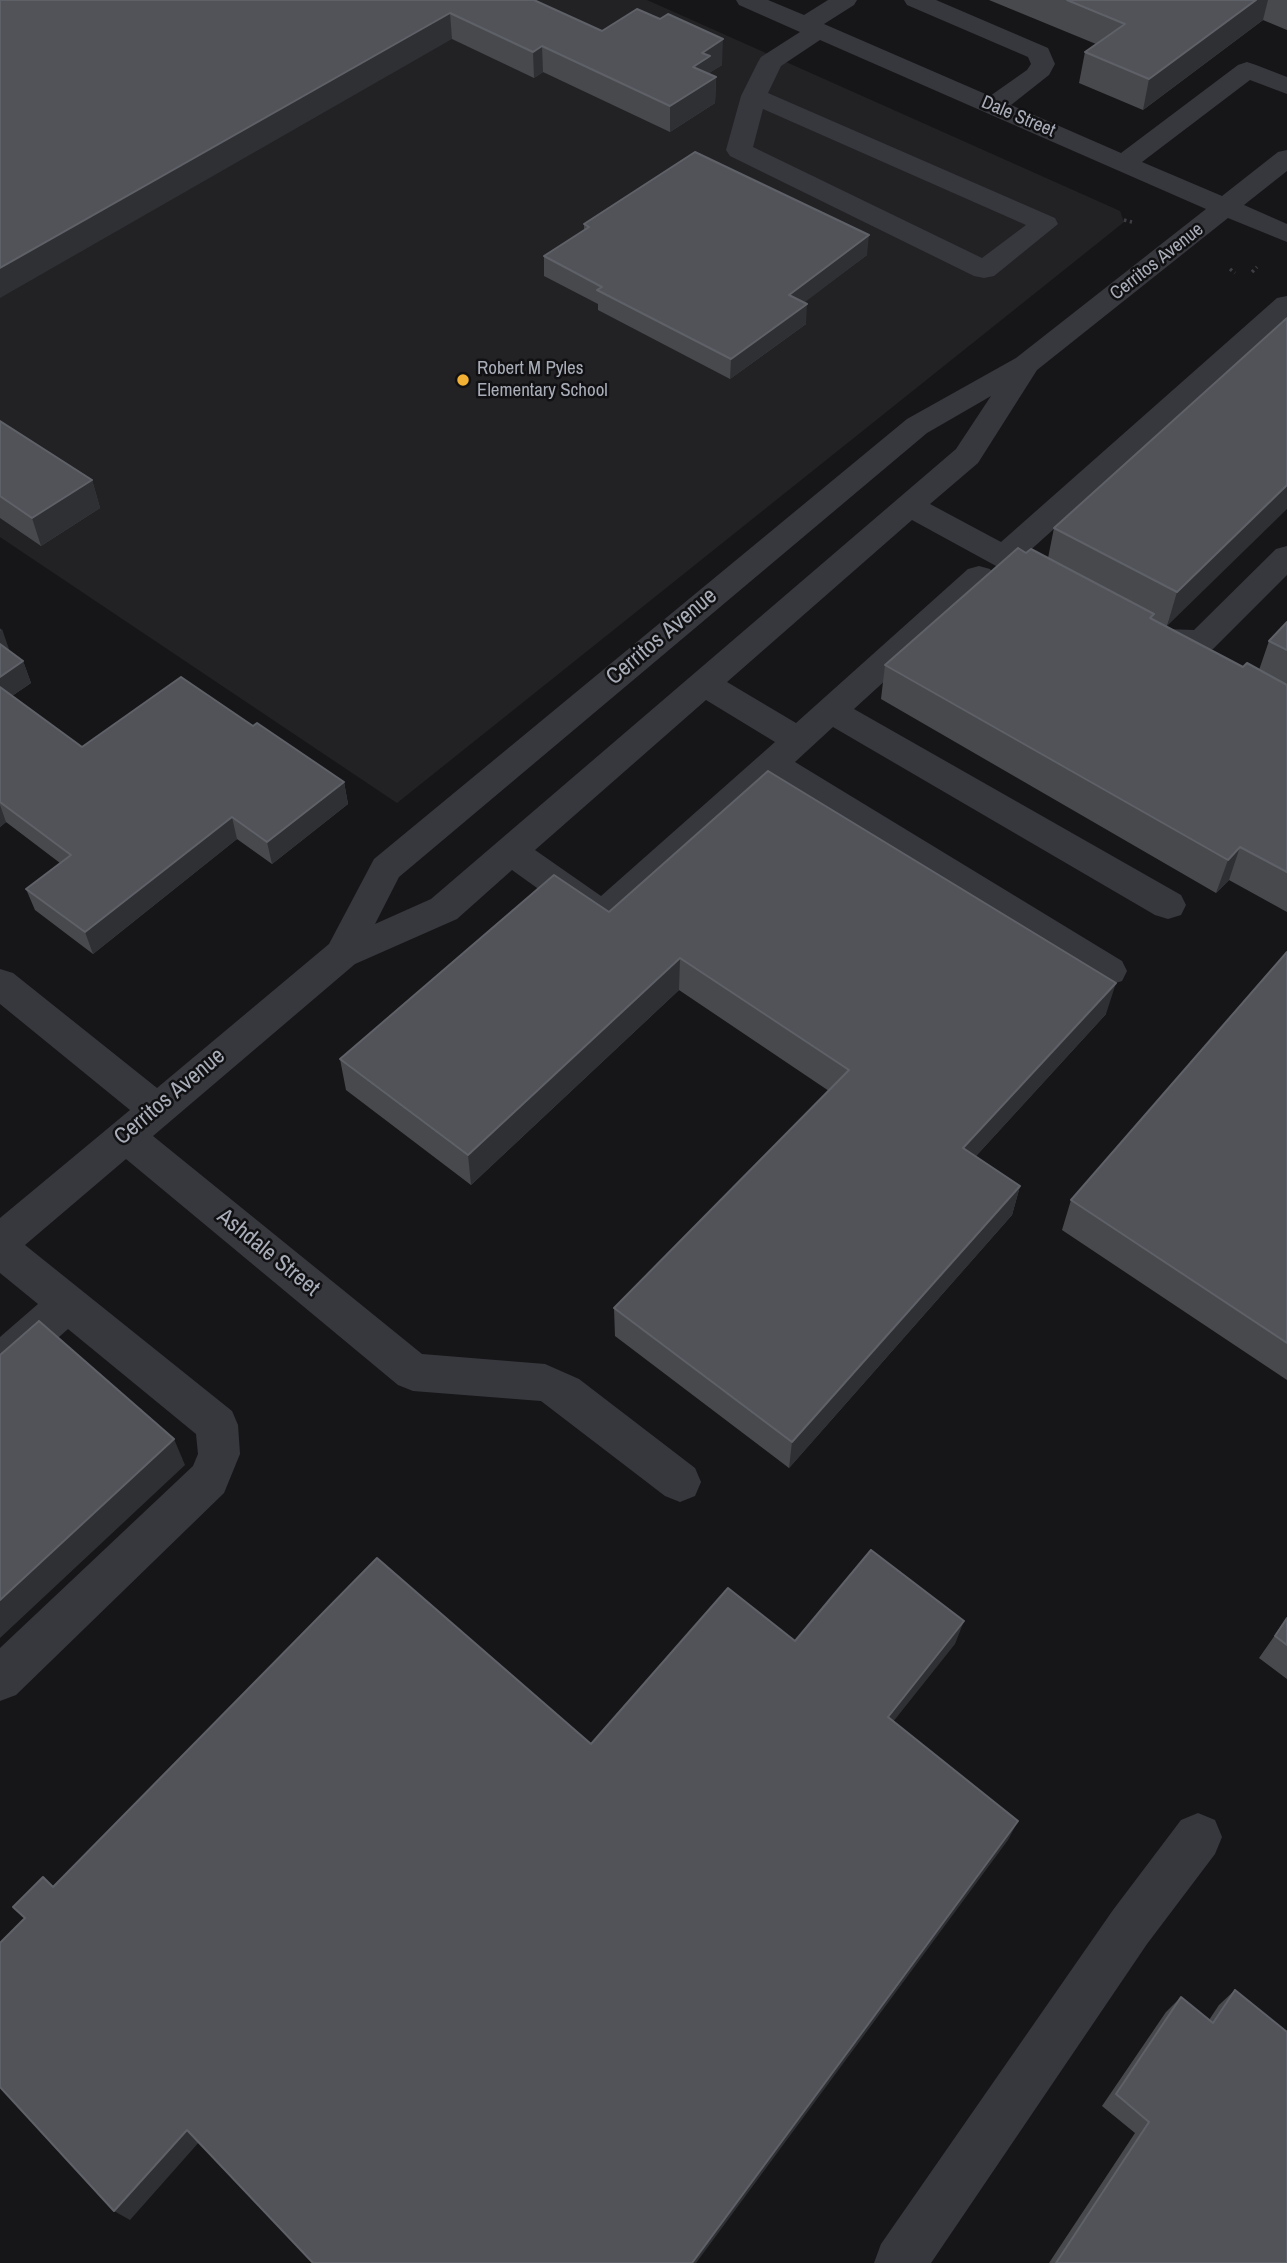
<!DOCTYPE html>
<html>
<head>
<meta charset="utf-8">
<style>
	body { margin:0 }
	canvas { display:block; background:#161618 }
</style>
</head>
<body>
<canvas width="1287" height="2263"></canvas>
<script>
const ctx = document.querySelector('canvas').getContext('2d');
ctx.lineJoin = 'round';
function fillPath(path, color) {
  ctx.fillStyle = color;
  ctx.fill(path, 'evenodd');
}
function shape(rows) {
  const path = new Path2D();
  for (const r of rows) {
    path.moveTo(r[0], r[1]);
    for (let i = 2; i < r.length; i += 2) path.lineTo(r[i], r[i + 1]);
  }
  return path;
}
function stroke(path, color, width, dash) {
  ctx.strokeStyle = color;
  ctx.lineWidth = width;
  ctx.lineCap = dash ? 'butt' : 'round';
  ctx.setLineDash(dash || []);
  ctx.stroke(path);
}
function label(font, color, halo, rows, align = 'center') {
  ctx.font = font + ' "Archivo Narrow",sans-serif';
  ctx.lineWidth = 5;
  ctx.setLineDash([]);
  ctx.textBaseline = 'middle';
  ctx.strokeStyle = halo;
  ctx.fillStyle = color;
  for (const [text, x, y, turn = 0] of rows) {
    ctx.save();
    ctx.translate(x, y);
    ctx.rotate((+turn || 0) * Math.PI / 180);
    ctx.textAlign = isNaN(turn) ? turn : align;
    if (halo) ctx.strokeText(text, 0, 0);
    ctx.fillText(text, 0, 0);
    ctx.restore();
  }
}
fillPath(shape([
	[177,0,647,0,1120,211,1124,222,397,803,0,537,0,94]
]), '#222225');
stroke(shape([
	[1124,220,1132,222],
	[1230,269,1235,273],
	[1252,272,1257,267]
]), '#3d3f44', 3.5, [2.5, 3.5]);
fillPath(shape([
	[736,0,768,0,804,15,828,0,857,0,854,5,824,24,990,96,1027,70,1031,64,1028,57,907,5,904,0,936,0,1048,48,1055,64,1049,75,1011,105,1121,153,1238,65,1247,62,1256,65,1287,77,1287,94,1250,80,1142,162,1222,196,1278,152,1287,150,1287,171,1244,205,1287,224,1287,242,1228,218,1037,370,978,463,930,504,1001,542,1277,298,1287,296,1287,319,1025,555,1062,574,1067,582,1062,590,1051,593,1040,590,912,520,727,682,796,723,968,569,979,566,990,569,995,577,990,585,854,709,1181,895,1186,905,1181,915,1168,919,1155,915,833,727,795,762,1122,961,1127,971,1122,981,1109,985,1096,981,774,782,616,926,603,930,590,926,512,870,457,919,355,964,153,1136,422,1354,545,1364,579,1379,695,1468,701,1482,695,1496,680,1502,665,1496,541,1401,413,1391,398,1385,126,1159,25,1245,232,1411,238,1425,240,1454,224,1493,16,1695,0,1701,0,1648,193,1466,198,1454,196,1434,68,1329,15,1376,0,1381,0,1337,38,1304,0,1273,0,1218,130,1110,0,1004,0,969,13,973,157,1088,329,944,374,859,907,419,1016,358,1206,209,820,40,781,66,768,93,1055,218,1058,224,994,276,984,278,974,276,730,156,726,150,741,96,758,62,761,57,800,32,739,5,736,0],
	[763,109,1026,225,982,258,753,147,763,109],
	[991,396,956,449,431,899,375,924,399,877,927,433,991,396],
	[706,700,775,742,601,896,535,850,706,700],
	[1287,546,1287,575,1213,649,1202,652,1160,651,1134,640,1129,632,1134,624,1145,621,1165,629,1194,630,1276,549,1287,546],
	[1198,1813,1215,1820,1222,1837,1215,1854,1147,1944,931,2263,874,2263,881,2244,1113,1910,1181,1820,1198,1813]
]), '#37383d');
fillPath(shape([
	[0,0,534,0,602,31,722,65,709,73,716,77,715,103,670,132,543,72,534,78,452,39],
	[989,0,1287,0,1287,30,1263,20,1143,110,1079,83,1085,52,1096,44],
	[584,224,867,255,804,302,806,324,730,379,598,310,598,304,544,276,544,256,584,230],
	[1287,318,1167,626,1243,667,1259,670,1269,641,1287,622,1287,912,1229,880,1216,893,881,699,885,665,1026,553,1048,558,1054,528],
	[0,421,92,480,100,508,41,546,0,518],
	[0,628,9,651,23,661,31,683,12,696,82,747,253,726,344,782,348,804,272,864,237,839,93,954,35,910,26,889,60,863,6,822,0,827],
	[609,912,1106,1014,976,1156,1020,1186,1012,1215,789,1468,615,1336,614,1308,829,1091,679,990,471,1185,346,1090,340,1059],
	[1287,952,1287,1380,1062,1230,1071,1200],
	[1287,1618,1287,1679,1259,1658],
	[1235,1990,1286,2031,1287,2030,1287,2263,1049,2263,1135,2133,1102,2106,1166,2012,1181,1997,1209,2020,1219,2005]
]), '#47494d');
fillPath(shape([
	[1256,0,1268,0,1263,20,1143,110,1149,79],
	[450,13,452,39,0,298,0,268],
	[723,39,722,65,709,73,709,82,716,77,715,103,670,132,670,106,693,67,702,53],
	[542,46,543,72,534,78,533,52],
	[869,235,867,255,788,315,789,295],
	[807,304,806,324,730,379,731,359],
	[92,480,100,508,41,546,32,518],
	[1287,485,1287,509,1167,626,1177,592],
	[2,629,10,652,0,658,0,631],
	[23,661,31,683,0,704,0,677],
	[344,782,348,804,272,864,267,842],
	[0,805,6,822,0,827],
	[232,817,237,839,93,954,85,932],
	[1240,847,1229,880,1216,893,1228,860],
	[680,958,679,990,471,1185,468,1155],
	[1116,983,1106,1014,956,1178,963,1148],
	[1020,1186,1012,1215,789,1468,792,1442],
	[174,1439,185,1465,0,1638,0,1600],
	[964,1621,955,1644,881,1737,888,1717],
	[1018,1821,1008,1840,696,2263,692,2263],
	[187,2130,200,2141,130,2220,114,2211]
]), '#2f3033');
const building = shape([
	[0,0,534,0,602,31,637,9,660,19,668,14,723,39,702,53,710,56,693,67,716,77,670,106,542,46,533,52,450,13,0,268,0,0],
	[1067,0,1256,0,1149,79,1085,52,1125,24,1067,0],
	[695,152,869,235,789,295,807,304,731,359,597,290,602,287,544,256,589,227,584,224,695,152],
	[1287,318,1287,485,1177,592,1054,528,1287,318],
	[0,421,92,480,32,518,0,496,0,421],
	[1018,548,1026,553,1031,549,1154,614,1150,618,1243,667,1247,663,1287,685,1287,872,1240,847,1228,860,885,665,1018,548],
	[1287,622,1287,650,1269,641,1287,622],
	[0,644,23,661,0,677,0,644],
	[181,677,253,726,257,723,344,782,267,842,232,817,85,932,26,889,71,855,0,802,0,687,82,747,181,677],
	[768,771,1116,983,963,1148,1020,1186,792,1442,614,1308,849,1070,680,958,468,1155,340,1059,554,875,609,912,768,771],
	[1287,952,1287,1343,1071,1200,1287,952],
	[39,1321,174,1439,0,1600,0,1355,39,1321],
	[871,1550,964,1621,888,1717,1018,1821,692,2263,313,2263,187,2130,114,2211,0,2087,0,1943,25,1918,13,1907,43,1877,53,1887,377,1558,591,1744,728,1588,795,1641,871,1550],
	[1287,1618,1287,1645,1275,1636,1287,1618],
	[1235,1990,1287,2032,1287,2263,1056,2263,1149,2122,1116,2094,1181,1997,1213,2023,1235,1990]
]);
fillPath(building, '#525359');
stroke(building, '#5f6168', 2);
for (const [x, y, r, color] of [
	[463,380,7,"#f2b134"]
]) {
  const dot = new Path2D();
  dot.arc(x, y, r, 0, 2 * Math.PI);
  ctx.fillStyle = color;
  ctx.fill(dot);
  stroke(dot, '#111113', 2.5);
}
label('19px', '#a8adb8', '#111113', [
	["Dale Street",1018,117,23],
	["Cerritos Avenue",1157,262,-38]
]);
label('19px', '#a8adb8', '#111113', [
	["Robert M Pyles",477,369],
	["Elementary School",477,391]
], 'left');
label('23px', '#a8adb8', '#111113', [
	["Cerritos Avenue",662,637,-40],
	["Cerritos Avenue",170,1097,-40],
	["Ashdale Street",268,1253,39]
]);
</script>
</body>
</html>
